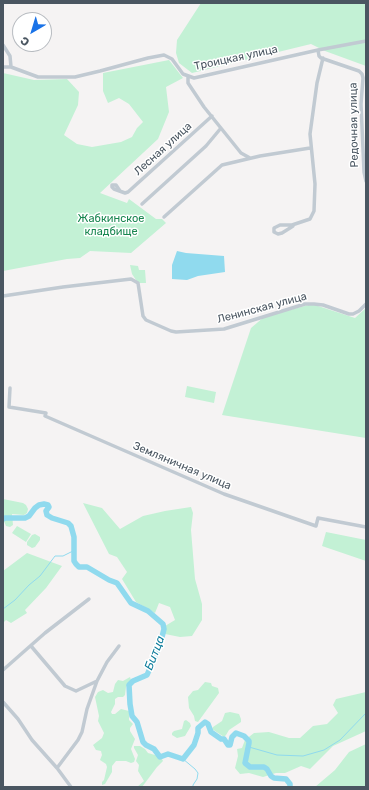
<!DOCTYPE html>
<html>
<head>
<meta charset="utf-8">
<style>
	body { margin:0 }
	#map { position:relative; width:369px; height:790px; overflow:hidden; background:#f5f3f3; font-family:Rubik,sans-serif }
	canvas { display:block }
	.frame { position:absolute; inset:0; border:4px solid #4a5661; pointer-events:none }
	.north { position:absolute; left:12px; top:12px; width:40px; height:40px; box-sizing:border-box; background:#fff; border:1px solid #b7bbc0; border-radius:50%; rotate:218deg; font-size:11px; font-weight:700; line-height:16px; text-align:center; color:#4a5661 }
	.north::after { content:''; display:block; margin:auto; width:14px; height:18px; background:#1a73e8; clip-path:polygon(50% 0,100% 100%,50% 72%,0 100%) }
</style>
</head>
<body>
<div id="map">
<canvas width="369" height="790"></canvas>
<div class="frame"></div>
<div class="north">С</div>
</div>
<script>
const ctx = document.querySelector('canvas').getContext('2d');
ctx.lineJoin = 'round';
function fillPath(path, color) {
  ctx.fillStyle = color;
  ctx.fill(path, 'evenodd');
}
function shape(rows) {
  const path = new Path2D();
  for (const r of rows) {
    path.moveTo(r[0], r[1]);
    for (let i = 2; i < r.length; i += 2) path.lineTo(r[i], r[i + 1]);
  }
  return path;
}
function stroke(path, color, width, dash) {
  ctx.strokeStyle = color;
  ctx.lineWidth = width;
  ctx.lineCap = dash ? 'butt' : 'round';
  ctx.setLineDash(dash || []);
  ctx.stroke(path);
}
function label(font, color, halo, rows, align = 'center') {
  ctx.font = font + ' Rubik,sans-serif';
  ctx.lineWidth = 3;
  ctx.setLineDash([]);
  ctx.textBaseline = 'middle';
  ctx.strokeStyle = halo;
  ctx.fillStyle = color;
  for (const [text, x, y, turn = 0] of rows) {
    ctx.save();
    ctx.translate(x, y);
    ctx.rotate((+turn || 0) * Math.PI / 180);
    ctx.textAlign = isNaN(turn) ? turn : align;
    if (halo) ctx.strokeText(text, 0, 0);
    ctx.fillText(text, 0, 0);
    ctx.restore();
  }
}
fillPath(shape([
	[201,3,366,3,366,66,325,51,311,44,192,73,179,63,176,53,177,40],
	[169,60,183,78,166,87,169,112,158,139,100,193,127,203,129,199,156,219,162,219,166,223,131,253,90,251,80,258,67,259,3,271,3,73,34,80,67,79,79,92,78,105,64,135,77,144,92,147,121,142,132,137,137,128,143,122,129,104,119,98,108,103,103,91,103,73],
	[130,265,138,266,139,270,145,270,146,283,138,283,132,274],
	[312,304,355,318,366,308,366,438,222,415,251,328,264,317],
	[187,386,216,392,214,403,185,397],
	[3,499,23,503,26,505,28,509,27,513,24,515,12,514,13,525,10,527,6,526,3,519],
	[83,503,102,508,120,529,143,516,165,511,191,507,193,513,191,530,195,579,202,604,202,620,192,636,180,637,165,634,165,626,175,620,170,607,159,603,155,613,136,602,122,579,127,572,117,557,109,554],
	[17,526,31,534,26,542,12,533],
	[326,532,366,540,366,561,322,546],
	[35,534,40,537,40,540,35,547,32,548,27,545,27,542,32,535],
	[27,553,62,566,46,588,25,610,27,613,11,623,6,620,3,623,3,571],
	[130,677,131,680,126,687,125,695,123,697,118,697,115,699,115,704,111,712,112,714,115,714,121,709,129,711,129,720,133,724,130,728,130,731,135,739,131,749,135,759,134,762,131,763,126,761,116,761,112,766,112,772,105,784,102,785,102,782,104,780,107,767,106,764,100,760,102,755,101,751,96,750,93,745,102,738,104,733,98,721,99,716,95,697,98,692,103,690,108,693,113,692,115,684,118,680,123,681],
	[205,682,211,683,212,686,218,688,219,693,198,722,195,721,194,716,189,708,188,697,193,691,198,690],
	[366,692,366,731,333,746,310,769,301,766,285,773,276,773,263,777,249,773,240,774,235,768,238,756,237,749,242,748,245,740,254,733,269,732,289,738,300,738,313,726,327,724,338,713,333,705,336,699],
	[230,712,239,714,241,719,241,722,229,730,226,735,224,737,212,729,213,727,222,721,225,713],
	[186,720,190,723,191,726,185,736,177,738,172,735,172,733,174,731,182,729,184,721],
	[366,744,366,787,315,787,335,770,349,752],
	[134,746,140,746,145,749,148,753,155,755,162,759,163,761,157,767,142,787,137,787,144,781,138,771,139,765,136,761,138,755,134,748]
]), '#c3f1d5');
fillPath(shape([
	[177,251,186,253,224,256,225,272,198,276,187,280,172,279,172,265]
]), '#90daee');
stroke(shape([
	[3,609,15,600,29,585,40,576,55,556,63,556,75,550],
	[249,747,277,755,303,756,324,750,340,740,366,713],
	[183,759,195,769,198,773,197,779,193,785,193,787]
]), '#90daee', 1);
stroke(shape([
	[3,519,5,518,25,518,29,516,35,508,39,505,44,504,48,505,49,507,46,511,47,515,52,518,68,523,71,526,74,537,74,561,76,564,79,567,87,567,109,580,117,583,131,603,148,611,163,624,164,629,160,645,147,675,133,681,129,685,130,704,132,716,137,722,143,742,146,745,154,749,160,757,168,754,183,759,194,745,198,733,198,728,205,722,208,724,211,732,221,739,224,739,228,745,230,745,232,737,236,733,244,736,249,741,249,743,245,763,250,767,264,767,267,769,271,776,274,778,286,779,290,784,290,787]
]), '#90daee', 5.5);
stroke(shape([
	[3,45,10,56,11,67],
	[318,50,319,56,321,58,359,71,362,74,363,78,361,104,364,172,366,181],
	[3,67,11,67,38,77,75,77,100,71,148,58,164,55,172,59,183,74,194,78,318,50,366,41],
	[188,76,188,83,204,107,241,153,250,158],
	[120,191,116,185,112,185,112,187,114,189,125,193,128,192,212,116],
	[142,204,206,146,221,128],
	[164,217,222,165,260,156,310,148],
	[292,225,293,226,290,228,282,233,278,234,274,232,274,228,280,225,292,225,310,219,314,211,315,184,310,134,317,83,323,58],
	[3,296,63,287,131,279,138,283,143,316,146,320,171,331,176,332,224,329,305,304,314,304,323,305,349,314,353,314,359,311,366,304],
	[10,388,9,407,46,413,45,416,224,494,316,526,318,518,366,527],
	[31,646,65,686,76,691,97,681],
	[3,670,45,633,89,599],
	[3,702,18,719,32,740,57,768,71,787],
	[57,768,78,740,82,732,87,709,97,681,107,662,119,646]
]), '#c1cad2', 3.5);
label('11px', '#4a5661', '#fff', [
	["Троицкая улица",236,58,-12],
	["Редочная улица",354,125,-91],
	["Лесная улица",163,149,-42],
	["Ленинская улица",262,308,-15],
	["Земляничная улица",182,466,23]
]);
label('11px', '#17864f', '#fff', [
	["Жабкинское",111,219],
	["кладбище",111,232]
]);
label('italic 12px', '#0c7c9b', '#fff', [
	["Битца",155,653,-69]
]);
</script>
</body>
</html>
